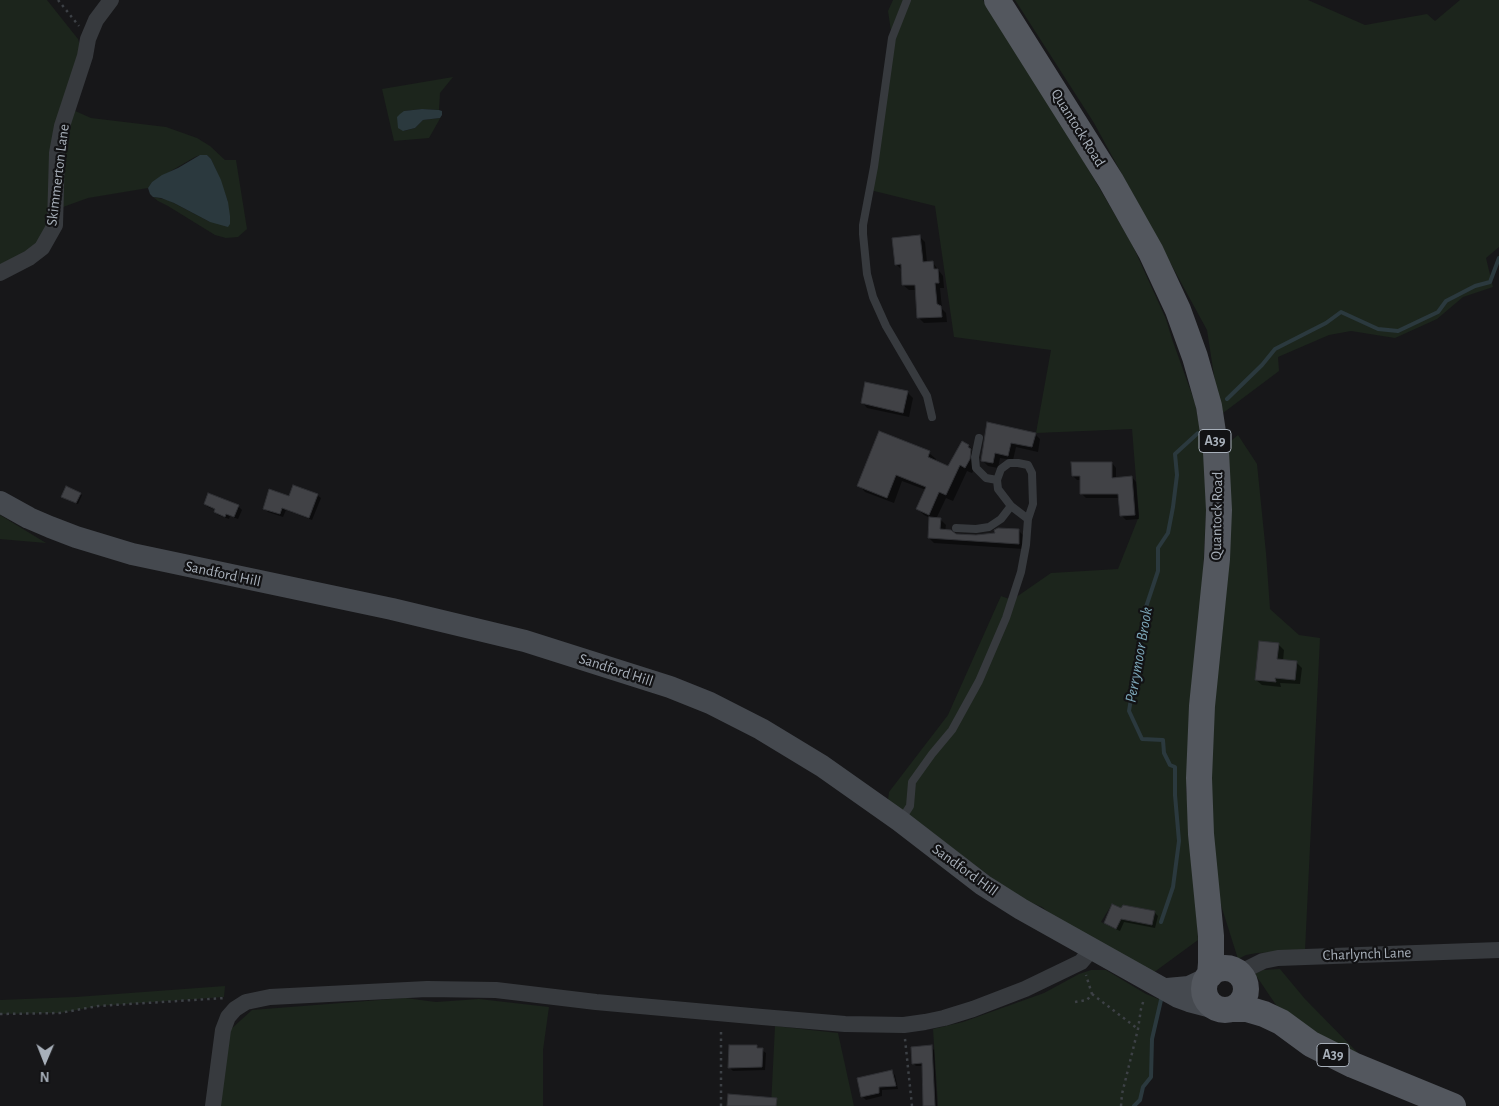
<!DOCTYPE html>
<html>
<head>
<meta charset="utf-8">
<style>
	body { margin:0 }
	#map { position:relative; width:1499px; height:1106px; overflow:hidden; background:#171719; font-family:"Alegreya Sans",sans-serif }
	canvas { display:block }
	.north { position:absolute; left:20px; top:1036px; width:50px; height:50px; -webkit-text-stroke:4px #121214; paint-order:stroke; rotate:181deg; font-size:14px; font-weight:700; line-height:20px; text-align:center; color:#a8b0ba }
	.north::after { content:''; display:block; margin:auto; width:18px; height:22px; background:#a8b0ba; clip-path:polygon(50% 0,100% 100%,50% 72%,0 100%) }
</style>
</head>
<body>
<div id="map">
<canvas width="1499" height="1106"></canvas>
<div class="north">N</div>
</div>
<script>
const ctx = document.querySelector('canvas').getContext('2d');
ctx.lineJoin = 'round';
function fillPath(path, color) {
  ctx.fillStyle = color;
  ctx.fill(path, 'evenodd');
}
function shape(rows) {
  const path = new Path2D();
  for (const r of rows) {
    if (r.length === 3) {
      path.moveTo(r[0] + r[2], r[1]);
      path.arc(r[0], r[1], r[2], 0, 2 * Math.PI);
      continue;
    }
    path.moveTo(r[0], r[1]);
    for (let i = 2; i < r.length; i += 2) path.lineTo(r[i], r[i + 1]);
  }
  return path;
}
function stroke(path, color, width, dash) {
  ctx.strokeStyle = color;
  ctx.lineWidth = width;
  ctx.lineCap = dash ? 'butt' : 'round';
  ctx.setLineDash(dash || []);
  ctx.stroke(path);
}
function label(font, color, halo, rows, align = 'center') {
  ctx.font = font + ' "Alegreya Sans",sans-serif';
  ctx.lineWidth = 4.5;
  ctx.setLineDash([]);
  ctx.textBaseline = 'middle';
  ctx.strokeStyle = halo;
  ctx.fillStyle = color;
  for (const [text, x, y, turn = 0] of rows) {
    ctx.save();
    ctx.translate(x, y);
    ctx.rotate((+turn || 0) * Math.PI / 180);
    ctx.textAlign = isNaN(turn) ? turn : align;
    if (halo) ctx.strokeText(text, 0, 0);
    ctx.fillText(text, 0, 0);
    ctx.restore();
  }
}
fillPath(shape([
	[0,0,47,0,78,39,81,48,48,222,35,247,0,266],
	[893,0,983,0,1069,136,1132,244,1166,319,1172,339,1195,403,1208,470,1202,594,1186,789,1193,848,1198,940,1153,973,1072,932,1042,907,1019,898,888,800,889,792,948,715,1001,596,1012,600,1051,573,1118,569,1139,516,1132,429,1036,433,1051,350,954,337,935,206,870,190,892,38,888,11],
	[1112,904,1121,908,1123,905,1155,911,1152,925,1121,919,1116,929,1101,922],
	[1015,0,1308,0,1365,25,1427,14,1435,21,1460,0,1499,0,1499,247,1486,258,1493,287,1463,297,1437,319,1395,338,1351,331,1329,335,1278,357,1279,371,1223,413,1215,382,1207,330,1094,123],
	[453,77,440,93,439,110,422,109,404,111,404,131,415,128,423,120,440,118,442,115,429,138,394,141,382,89],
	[73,110,91,118,166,127,197,138,210,146,225,160,236,160,247,229,238,237,226,238,215,235,168,206,158,201,153,197,168,200,210,222,228,202,216,170,211,159,207,155,200,155,195,157,152,182,148,188,88,198,63,207,62,159],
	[1238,435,1257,464,1266,553,1270,609,1299,635,1320,638,1305,951,1257,953,1246,955,1238,959,1215,886,1209,734,1225,446],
	[0,515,46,543,0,539],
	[1280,969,1305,999,1358,1053,1324,1039,1276,1005,1255,974,1263,970],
	[1091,970,1106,970,1146,994,1161,1000,1152,1039,1151,1077,1143,1087,1140,1100,1134,1106,938,1106,933,1029,963,1022,1044,993,1079,974],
	[225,986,224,997,98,1006,60,1013,0,1014,0,1000,76,997],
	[405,998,436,1002,479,999,549,1007,543,1050,543,1106,219,1106,230,1030,252,1010],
	[775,1026,838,1033,854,1106,771,1106]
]), '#1c251c');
fillPath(shape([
	[422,109,439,110,442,111,442,115,440,118,423,120,415,128,403,131,398,128,397,117,400,114,404,111],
	[200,155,207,155,211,159,221,180,228,202,230,216,230,224,228,227,210,222,174,203,161,198,153,197,150,194,148,188,152,182,162,175,178,168]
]), '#2b393e');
fillPath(shape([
	[920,237,925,242,927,263,933,263,943,276,944,288,940,288,942,309,946,313,947,322,924,323,918,317,917,290,909,290,903,285,902,270,896,264],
	[866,383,908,393,913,398,909,417,867,408,862,402],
	[988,423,1035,434,1040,439,1038,452,1016,447,1013,460,1000,458,998,468,988,466,982,460],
	[969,446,975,452,976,466,972,473,967,471,953,501,946,498,936,519,940,519,946,525,945,531,955,535,976,536,1019,531,1024,536,1024,549,934,543,929,538,930,518,924,515,917,508,926,490,902,481,894,503,865,492,859,485,929,453,936,459,935,461,949,468],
	[1112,463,1116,468,1116,479,1132,477,1136,482,1139,519,1126,520,1121,515,1119,498,1086,498,1081,493,1081,480,1077,480,1073,476],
	[80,494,82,495,78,504,64,498],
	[317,495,321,498,312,520,286,510,283,517,268,512,265,509,289,498],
	[205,504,238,506,242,510,238,519,230,516,229,519,218,515,215,511,216,510,208,507],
	[1278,644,1284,650,1283,661,1296,662,1302,668,1300,684,1280,683,1281,687,1262,685,1256,680],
	[1122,910,1154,912,1158,916,1155,928,1124,922,1120,931,1109,926,1105,923],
	[756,1046,766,1053,765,1070,733,1071,730,1068],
	[931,1047,934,1050,937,1106,925,1106,923,1066,916,1066,913,1063],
	[892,1072,895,1075,898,1089,882,1090,882,1096,866,1100,862,1096]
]), '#0007');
stroke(shape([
	[1227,399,1262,365,1275,349,1326,323,1341,312,1378,329,1398,331,1438,312,1446,301,1475,286,1490,282,1499,258],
	[1161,922,1173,887,1179,841,1175,795,1175,767,1170,765,1164,753,1163,740,1142,739,1129,711,1146,607,1158,571,1158,548,1168,533,1173,507,1177,475,1175,454,1198,433],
	[1134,1106,1140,1100,1143,1087,1151,1077,1152,1039,1161,1000]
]), '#2b393e', 4);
const building = shape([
	[920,235,923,262,933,261,934,269,938,269,939,283,935,283,937,304,941,306,942,317,917,318,915,285,902,285,901,264,895,265,892,238,920,235],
	[865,382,908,391,903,413,861,403,865,382],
	[987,422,1036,433,1032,447,1011,443,1008,456,995,453,993,463,981,461,987,422],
	[879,431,930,451,928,457,948,466,962,441,969,445,968,447,971,449,970,459,965,468,960,465,946,495,939,492,929,515,916,509,926,487,896,475,887,498,857,486,879,431],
	[1071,462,1112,462,1112,478,1132,476,1135,515,1120,516,1118,494,1080,494,1080,476,1072,476,1071,462],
	[293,485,318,494,309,518,282,508,280,514,263,509,269,489,289,496,293,485],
	[66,486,81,493,76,503,61,497,66,486],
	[208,493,239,505,234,517,226,514,225,517,214,512,215,509,204,504,208,493],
	[929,517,941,518,940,529,951,530,956,534,976,535,995,533,994,530,998,528,1019,529,1019,544,928,538,929,517],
	[1259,641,1279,643,1277,659,1297,661,1295,680,1275,678,1276,682,1255,680,1259,641],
	[1112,904,1121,908,1123,905,1155,911,1152,925,1121,919,1116,929,1104,923,1112,904],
	[729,1045,757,1045,757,1048,763,1048,762,1067,728,1068,729,1045],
	[932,1045,935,1106,923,1106,922,1063,912,1064,911,1047,932,1045],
	[892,1070,896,1086,879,1087,879,1093,861,1097,857,1078,892,1070],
	[728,1094,777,1098,776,1106,727,1106,728,1094]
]);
fillPath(building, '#414246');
stroke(building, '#303135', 1);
stroke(shape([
	[58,0,79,26],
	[1092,994,1138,1029],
	[1075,1002,1087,1000,1092,994,1086,975],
	[0,1014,60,1013,98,1006,225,998],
	[905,1039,912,1106],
	[721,1106,721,1028],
	[1121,1106,1122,1094,1138,1029,1141,1009,1144,999]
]), '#3d4146', 2.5, [2.5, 4]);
stroke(shape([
	[907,0,892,38,874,167,863,225,863,234,867,274,873,297,886,326,927,396,932,417],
	[979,438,975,457,976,468,986,478,997,480],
	[956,528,976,529,989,527,1001,519,1011,506],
	[901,820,910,806,912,782,932,754,952,730,979,681,1006,618,1021,572,1026,545,1028,519,1011,506,998,489,997,480,1001,469,1009,463,1018,463,1028,465,1032,473,1033,504,1028,519]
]), '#373a3e', 8);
stroke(shape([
	[0,273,29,258,42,248,55,225,57,153,62,126,85,56,88,39,96,20,111,0],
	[1239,973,1263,961,1278,958,1499,950],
	[213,1106,223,1030,228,1017,235,1009,246,1002,270,997,427,989,496,990,596,1002,762,1017,845,1024,904,1025,925,1022,944,1018,973,1009,1025,989,1081,962,1092,949]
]), '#373a3e', 16);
stroke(shape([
	[0,502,29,518,50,527,76,537,132,554,392,609,525,641,670,687,710,703,761,729,822,766,900,821,983,885,1021,909,1178,997,1189,1001,1212,1007],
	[1167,989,1189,987,1206,979]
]), '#45494f', 22);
stroke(shape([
	[997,0,1111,181,1151,252,1178,310,1195,357,1209,406,1216,452,1219,510,1217,559,1202,706,1199,778,1201,834,1211,936,1211,963,1210,975],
	[1225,989,21],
	[1232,1009,1247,1009,1264,1014,1281,1022,1311,1044,1353,1065,1453,1106]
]), '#53575e', 26);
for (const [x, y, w] of [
	[1215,441,32],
	[1333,1055,32]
]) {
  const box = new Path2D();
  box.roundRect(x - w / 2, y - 11.5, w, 23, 4);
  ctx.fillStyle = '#121214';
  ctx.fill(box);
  stroke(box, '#a8b0ba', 1);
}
label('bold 14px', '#a8b0ba', null, [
	["A39",1215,441],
	["A39",1333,1055]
]);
label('15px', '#a8b0ba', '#121214', [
	["Quantock Road",1078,128,58],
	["Skimmerton Lane",58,175,-83],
	["Quantock Road",1217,516,-89],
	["Sandford Hill",223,574,12],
	["Sandford Hill",616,670,18],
	["Sandford Hill",965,870,36],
	["Charlynch Lane",1367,954,-2]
]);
label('italic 16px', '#7ca6b8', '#121214', [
	["Perrymoor Brook",1139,655,-80]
]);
</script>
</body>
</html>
